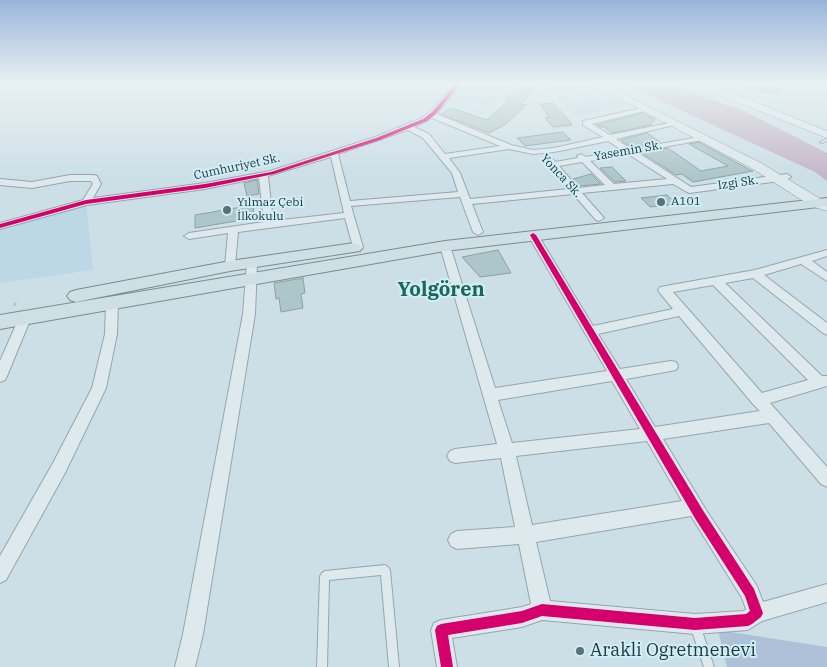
<!DOCTYPE html>
<html>
<head>
<meta charset="utf-8">
<style>
	body { margin:0 }
	canvas { display:block; background:#ccdfe6 }
</style>
</head>
<body>
<canvas width="827" height="667"></canvas>
<script>
const ctx = document.querySelector('canvas').getContext('2d');
ctx.lineJoin = 'round';
function fillPath(path, color) {
  ctx.fillStyle = color;
  ctx.fill(path, 'evenodd');
}
function shape(rows) {
  const path = new Path2D();
  for (const r of rows) {
    path.moveTo(r[0], r[1]);
    for (let i = 2; i < r.length; i += 2) path.lineTo(r[i], r[i + 1]);
  }
  return path;
}
function stroke(path, color, width, dash) {
  ctx.strokeStyle = color;
  ctx.lineWidth = width;
  ctx.lineCap = dash ? 'butt' : 'round';
  ctx.setLineDash(dash || []);
  ctx.stroke(path);
}
function label(font, color, halo, rows, align = 'center') {
  ctx.font = font + ' "IBM Plex Serif",serif';
  ctx.lineWidth = 4;
  ctx.setLineDash([]);
  ctx.textBaseline = 'middle';
  ctx.strokeStyle = halo;
  ctx.fillStyle = color;
  for (const [text, x, y, turn = 0] of rows) {
    ctx.save();
    ctx.translate(x, y);
    ctx.rotate((+turn || 0) * Math.PI / 180);
    ctx.textAlign = isNaN(turn) ? turn : align;
    if (halo) ctx.strokeText(text, 0, 0);
    ctx.fillText(text, 0, 0);
    ctx.restore();
  }
}
fillPath(shape([
	[459,84,515,84,492,108,466,101,460,106,443,102],
	[539,84,576,84,581,87,591,85,602,89,566,96,572,102,614,96,630,104,577,116,545,86],
	[86,202,93,270,0,283,0,226]
]), '#bcd7e5');
fillPath(shape([
	[718,630,827,647,827,667,727,667]
]), '#aec1d9');
fillPath(shape([
	[624,84,669,84,744,111,827,153,827,181,815,172]
]), '#c5b6c7');
const building = shape([
	[523,84,536,87,520,105,527,104,506,124,489,133,441,114,451,108,487,120,508,101,506,100,523,84],
	[745,84,783,84,779,95,745,88,745,84],
	[553,103,567,118,572,125,553,127,545,118,549,117,540,104,553,103],
	[643,113,655,119,651,125,612,133,604,127,601,127,597,125,643,113],
	[563,132,571,140,525,146,517,138,563,132],
	[647,133,660,142,631,147,621,140,647,133],
	[699,142,752,171,753,171,693,182,682,174,676,175,642,153,668,148,701,171,728,166,689,144,699,142],
	[612,167,626,181,615,182,600,168,612,167],
	[591,174,601,184,579,186,573,179,591,174],
	[257,180,259,194,247,196,244,183,257,180],
	[667,195,676,204,650,207,641,198,667,195],
	[253,205,254,218,195,228,195,215,253,205],
	[498,250,511,273,480,277,462,257,498,250],
	[303,278,305,293,301,294,303,308,281,312,279,298,276,299,274,283,303,278]
]);
fillPath(building, '#adc6c9');
stroke(building, '#8ba2a5', 1);
const lane = shape([
	[827,139,827,141,822,143,820,142,827,139],
	[385,565,388,567,390,570,399,667,389,667,381,575,329,580,327,667,317,667,320,576,322,573,325,571,385,565],
	[696,623,699,625,701,628,714,667,704,667,691,628,693,625,696,623]
]);
const street = shape([
	[455,84,461,84,437,114,511,145,533,150,554,148,603,137,583,125,583,121,646,107,648,108,648,110,592,124,610,135,674,122,678,124,616,139,631,149,705,136,705,140,702,140,637,152,691,187,787,174,791,177,787,180,689,193,673,184,582,193,604,218,599,221,596,220,573,194,472,204,483,232,478,235,473,232,460,197,351,206,363,247,362,249,358,250,353,247,345,218,238,232,235,266,230,270,225,266,228,233,189,239,184,236,189,233,264,222,259,178,205,189,87,205,0,229,0,223,83,200,93,184,91,181,70,181,32,188,0,185,0,179,32,182,70,175,94,175,97,176,101,184,93,198,205,183,270,171,375,137,422,118,431,111,455,84],
	[432,118,500,146,445,154,429,134,414,127,432,118],
	[408,130,423,138,452,173,458,192,350,201,338,154,408,130],
	[608,141,622,150,586,157,581,154,577,156,578,158,555,162,552,158,546,158,546,162,569,189,470,199,460,173,449,158,509,149,533,154,554,152,608,141],
	[628,154,667,179,614,184,590,161,628,154],
	[331,157,344,213,273,221,268,176,331,157],
	[582,162,605,185,578,188,559,166,582,162],
	[533,232,538,235,593,326,673,309,660,293,658,290,660,287,755,270,827,250,827,256,812,261,827,272,827,281,801,264,764,275,827,323,827,335,823,333,753,278,725,283,822,376,827,376,827,386,770,403,827,467,827,487,821,484,769,423,663,439,706,510,757,586,763,602,827,584,827,602,762,621,748,630,695,634,542,620,522,627,452,638,457,667,437,667,431,630,434,623,441,620,522,607,531,604,519,544,457,549,451,546,448,540,451,534,457,531,515,527,501,458,455,463,450,461,447,456,450,451,455,449,497,444,440,246,441,244,445,243,450,246,495,388,607,371,528,235,533,232],
	[713,285,808,380,762,393,673,292,713,285],
	[679,316,753,404,760,411,655,427,626,379,671,371,676,370,678,366,676,362,671,361,620,369,598,334,679,316],
	[612,381,640,429,512,443,498,400,612,381],
	[647,441,682,501,532,525,516,456,647,441],
	[691,516,742,598,746,609,744,611,695,614,550,601,536,542,691,516],
	[252,259,257,263,255,314,203,634,195,667,175,667,183,634,243,314,247,263,252,259],
	[112,299,118,303,117,334,106,388,65,473,6,580,0,583,0,556,53,463,92,388,105,334,106,303,112,299],
	[25,314,31,318,7,376,5,380,0,382,0,361,19,318,25,314]
]);
const secondary = shape([
	[592,84,603,84,761,163,827,203,827,211,811,206,753,169,592,84],
	[692,84,705,84,763,105,827,131,827,138,692,84]
]);
const primary = shape([
	[827,198,827,206,445,251,0,329,0,315,445,241,827,198],
	[354,243,360,245,362,248,360,251,230,271,76,302,70,300,67,296,70,292,76,290,230,261,354,243]
]);
stroke(lane, '#95a6ab', 2);
stroke(street, '#95a6ab', 2);
stroke(secondary, '#85969a', 1);
stroke(primary, '#7c8c90', 2);
stroke(shape([
	[14,306,17,300]
]), '#b5c2c5', 2, [4, 2.5]);
fillPath(lane, '#dee9ed');
fillPath(street, '#dee9ed');
fillPath(secondary, '#dee9ed');
fillPath(primary, '#cfe0e5');
fillPath(shape([
	[456,84,460,84,436,114,427,121,380,140,274,174,205,188,86,204,0,228,0,224,86,200,205,184,271,172,376,138,423,119,432,112,456,84],
	[533,233,536,235,704,512,754,589,763,613,761,617,752,624,748,626,695,630,542,616,522,623,448,635,453,667,441,667,435,630,437,626,441,624,522,611,542,604,695,618,746,614,750,611,745,596,696,520,530,235,533,233]
]), '#d6006c');
const sky = ctx.createLinearGradient(0, 0, 0, 177);
sky.addColorStop(0, '#9ab5db');
sky.addColorStop(0.47, '#e8f1f4');
sky.addColorStop(1, '#e8f1f400');
ctx.fillStyle = sky;
ctx.fillRect(0, 0, 827, 177);
for (const [x, y, r, color] of [
	[661,202,5,"#5a7276"],
	[227,210,5,"#5a7276"],
	[580,651,5,"#5a7276"]
]) {
  const dot = new Path2D();
  dot.arc(x, y, r, 0, 2 * Math.PI);
  ctx.fillStyle = color;
  ctx.fill(dot);
  stroke(dot, '#d1edf7', 2);
}
label('12px', '#1d3839', '#d1edf7', [
	["Yasemin Sk.",628,151,-10],
	["Cumhuriyet Sk.",237,167,-12],
	["Yonca Sk.",561,176,47],
	["Izgi Sk.",738,183,-8]
]);
label('12px', '#1d3839', '#d1edf7', [
	["A101",671,202],
	["Yılmaz Çebi",237,203],
	["İlkokulu",237,217]
], 'left');
label('18px', '#1d3839', '#d1edf7', [
	["Arakli Ogretmenevi",590,651]
], 'left');
label('bold 20px', '#1b6755', '#d1edf7', [
	["Yolgören",441,290]
]);
</script>
</body>
</html>
